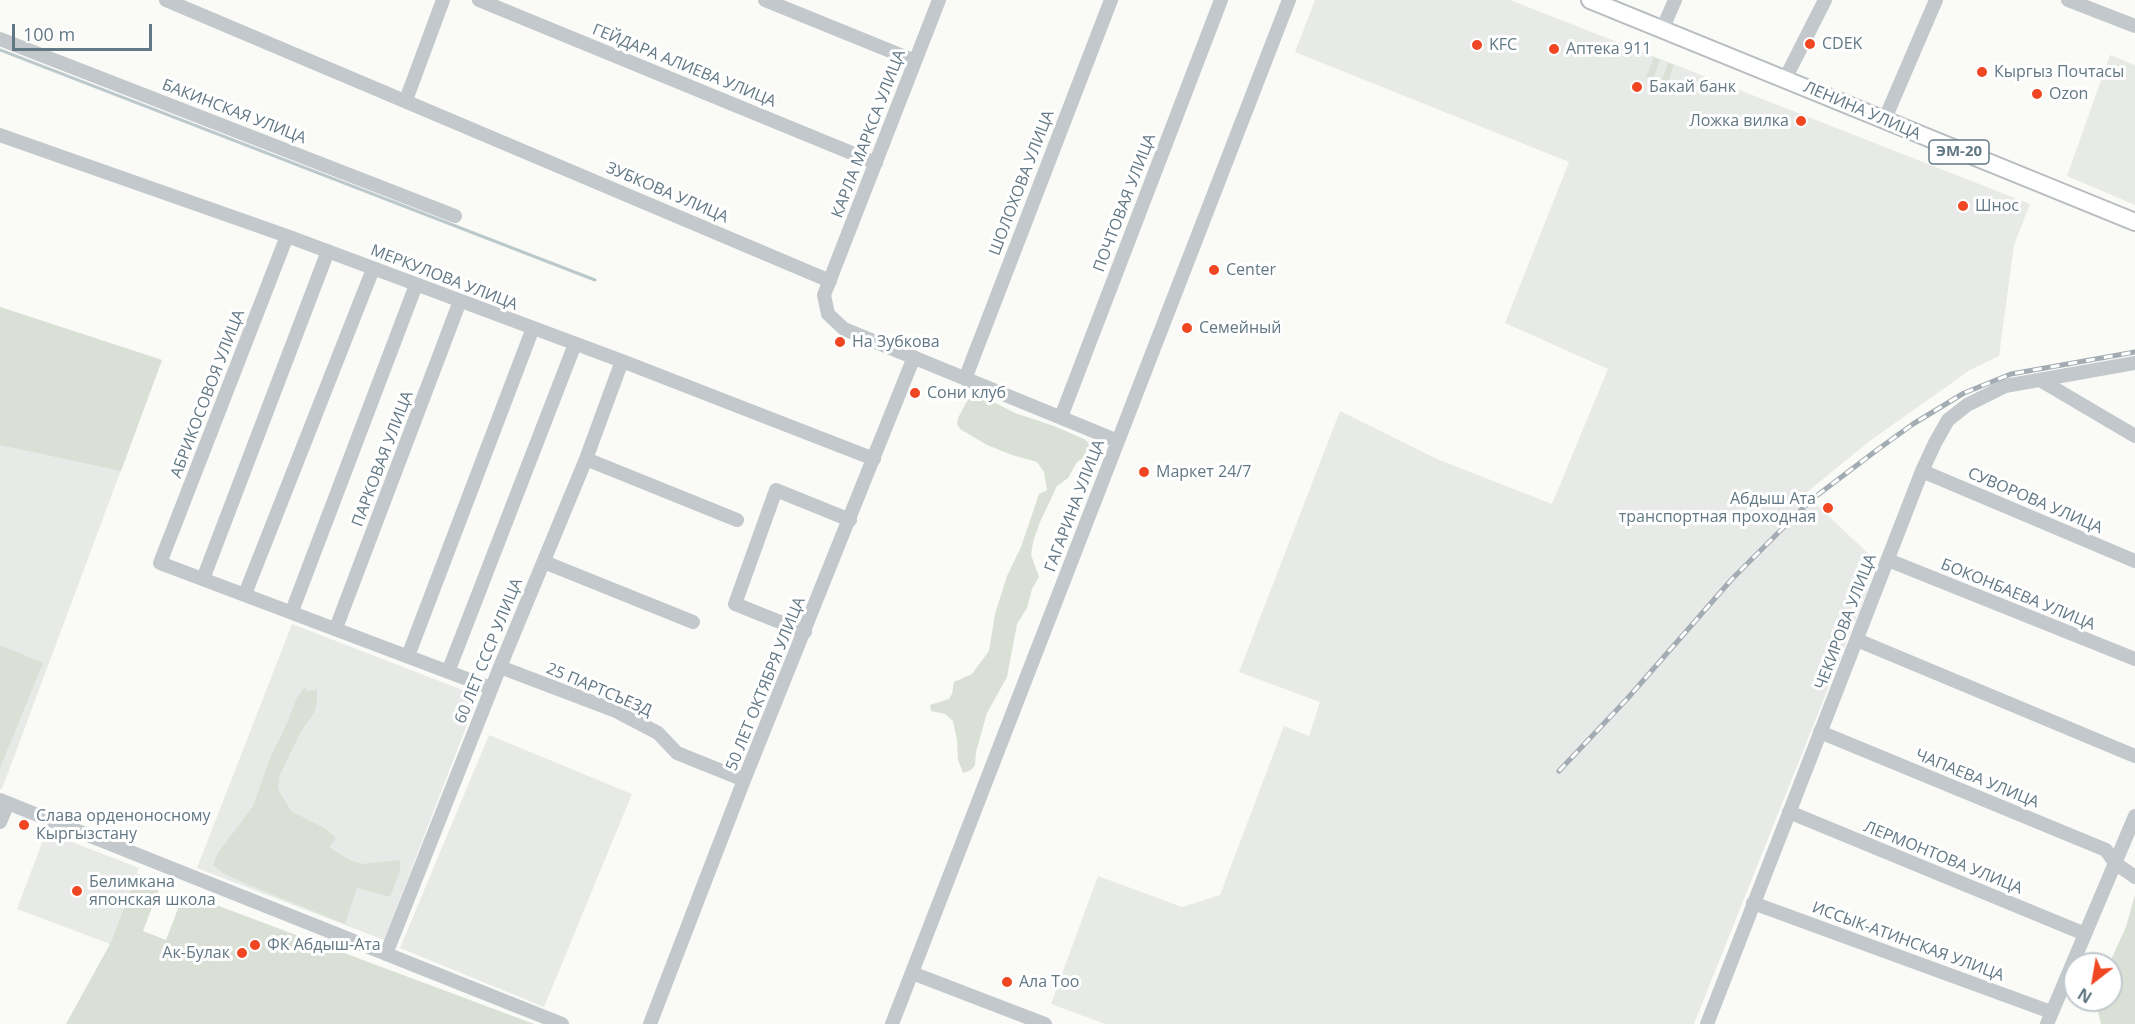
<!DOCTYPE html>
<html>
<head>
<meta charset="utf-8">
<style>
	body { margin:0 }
	#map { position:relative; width:2135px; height:1024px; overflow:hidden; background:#fafaf7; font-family:"Open Sans",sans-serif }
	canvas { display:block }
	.north { position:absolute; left:2063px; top:952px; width:60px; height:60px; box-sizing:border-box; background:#fff; border:2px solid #c0c9ce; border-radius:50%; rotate:211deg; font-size:16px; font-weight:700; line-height:24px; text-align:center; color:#627885 }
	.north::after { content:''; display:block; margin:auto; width:21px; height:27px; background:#f04621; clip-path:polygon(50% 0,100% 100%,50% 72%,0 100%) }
	.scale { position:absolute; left:12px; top:24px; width:140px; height:27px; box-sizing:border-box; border:3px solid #627885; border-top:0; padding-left:8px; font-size:18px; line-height:21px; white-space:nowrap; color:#627885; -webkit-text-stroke:4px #fff; paint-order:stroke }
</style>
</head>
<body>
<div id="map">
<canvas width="2135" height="1024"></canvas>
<div class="north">N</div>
<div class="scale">100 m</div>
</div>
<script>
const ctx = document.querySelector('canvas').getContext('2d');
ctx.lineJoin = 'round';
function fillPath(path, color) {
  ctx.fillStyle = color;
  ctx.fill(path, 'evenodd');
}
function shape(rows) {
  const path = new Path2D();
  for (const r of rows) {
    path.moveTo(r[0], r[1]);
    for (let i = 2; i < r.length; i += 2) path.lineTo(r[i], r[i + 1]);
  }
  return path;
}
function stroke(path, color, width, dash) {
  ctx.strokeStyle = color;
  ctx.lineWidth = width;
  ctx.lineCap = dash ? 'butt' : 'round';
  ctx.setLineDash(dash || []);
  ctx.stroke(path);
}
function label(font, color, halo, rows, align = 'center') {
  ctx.font = font + ' "Open Sans",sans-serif';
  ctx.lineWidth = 6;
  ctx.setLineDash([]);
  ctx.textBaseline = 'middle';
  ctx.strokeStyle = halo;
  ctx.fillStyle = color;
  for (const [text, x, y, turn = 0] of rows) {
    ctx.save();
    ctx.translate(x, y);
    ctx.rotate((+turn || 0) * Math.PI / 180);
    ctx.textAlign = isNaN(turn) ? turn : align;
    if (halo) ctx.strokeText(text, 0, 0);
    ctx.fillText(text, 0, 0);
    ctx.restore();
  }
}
fillPath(shape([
	[1315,0,1510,0,2030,204,2014,245,1999,356,1970,370,1867,443,1805,494,1871,556,1867,591,1694,1024,1105,1024,1051,1004,1098,876,1182,907,1220,895,1284,726,1309,736,1320,702,1239,672,1340,411,1437,459,1552,504,1608,369,1505,323,1569,162,1295,52],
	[2110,55,2135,65,2135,205,2067,176],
	[0,307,162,360,2,789,0,789],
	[292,624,478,696,384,940,197,868],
	[489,735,632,794,544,1007,400,948],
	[46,832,139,868,110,944,17,909]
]), '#e8eae8');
fillPath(shape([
	[1654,57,1660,60,1653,80,1646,77],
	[1668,63,1674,65,1667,85,1661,82],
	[0,307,162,360,121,471,0,445],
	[976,393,1015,413,1054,426,1084,439,1089,443,1091,450,1088,455,1077,462,1068,478,1057,486,1040,522,1033,542,1031,555,1039,577,1032,589,1027,608,1017,624,1007,677,987,713,976,752,975,765,971,770,963,773,958,760,957,740,953,721,945,714,931,711,930,705,949,699,952,694,954,682,972,674,989,651,995,614,1007,576,1021,547,1039,494,1047,490,1044,472,1037,462,1012,455,987,445,960,429,957,424,958,418,967,401],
	[0,645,43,663,0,768],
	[305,687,307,691,317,690,317,702,314,713,300,733,279,777,278,789,291,811,326,829,336,838,329,847,350,860,362,864,400,860,400,871,390,897,357,888,345,924,246,884,223,873,213,865,218,853,253,806,271,756,288,721,297,697],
	[137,874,161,884,143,931,166,940,184,893,534,1024,66,1024,110,944],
	[2135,895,2135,1024,2101,1024,2095,1000,2111,1000,2111,964,2109,964,2126,927]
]), '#dae0d6');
stroke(shape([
	[0,50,595,280]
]), '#bbc9cc', 3);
const major = shape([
	[1590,0,2135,222]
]);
stroke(major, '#b6bcc0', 20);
stroke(shape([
	[166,0,830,281],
	[479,0,876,163],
	[765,0,915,61],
	[939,0,824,295,828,314,844,329,1118,441],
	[2068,0,2135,26],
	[1662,30,1675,0],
	[0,39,455,216],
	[1785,79,1825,0],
	[406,100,443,0],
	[1884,121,1936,0],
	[0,135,287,236,622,361,874,459],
	[287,236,160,563,491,688],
	[965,379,1111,0],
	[2040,380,2135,436],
	[1061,417,1221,0],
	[586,459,737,520],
	[1922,471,2135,561],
	[1888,560,2135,659],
	[544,562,693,622],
	[203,579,328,251],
	[245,594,373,269],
	[292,611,416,285],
	[336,628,460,301],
	[805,632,735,604,776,490,850,520],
	[1857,640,2135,756],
	[408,656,533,328],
	[500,667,616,711,658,733,677,753,744,780],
	[448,672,575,344],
	[1820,732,2106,850,2115,863,2135,877],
	[0,800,562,1024],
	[1789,812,2085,934],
	[0,822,8,803],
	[1753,903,2051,1012],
	[386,954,500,667,586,459,622,361],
	[912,973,1045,1024],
	[650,1024,744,780,914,357],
	[892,1024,1289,0],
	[1707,1024,1922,471,1935,443,1948,420,1967,405,2005,386,2135,363],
	[2047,1024,2135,816]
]), '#c2c8cc', 14);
stroke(major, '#fff', 16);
const rail = shape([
	[1559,771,1627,699,1732,579,1811,500,1877,450,1913,424,1964,393,2011,374,2135,352]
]);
stroke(rail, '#a3acb2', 5);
stroke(rail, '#fff', 3, [9]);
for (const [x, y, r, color] of [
	[1810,44,6,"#f04621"],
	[1477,45,6,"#f04621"],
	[1554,49,6,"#f04621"],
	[1982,72,6,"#f04621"],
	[1637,87,6,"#f04621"],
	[2037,94,6,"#f04621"],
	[1801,121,6,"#f04621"],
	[1963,206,6,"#f04621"],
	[1214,270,6,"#f04621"],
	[1187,328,6,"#f04621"],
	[840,342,6,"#f04621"],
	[915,393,6,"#f04621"],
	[1144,472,6,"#f04621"],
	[1828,508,6,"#f04621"],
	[24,825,6,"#f04621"],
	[77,891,6,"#f04621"],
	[255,945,6,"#f04621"],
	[242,953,6,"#f04621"],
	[1007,982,6,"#f04621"]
]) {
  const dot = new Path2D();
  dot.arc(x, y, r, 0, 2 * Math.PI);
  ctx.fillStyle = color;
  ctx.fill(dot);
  stroke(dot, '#fff', 2);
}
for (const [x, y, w] of [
	[1959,152,60]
]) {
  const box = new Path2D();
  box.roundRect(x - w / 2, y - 12, w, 24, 4.5);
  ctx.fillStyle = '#fff';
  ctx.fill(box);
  stroke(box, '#627885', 1.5);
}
label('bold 15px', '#627885', null, [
	["ЭМ-20",1959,152]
]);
label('16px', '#627885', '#fff', [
	["CDEK",1822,44],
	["KFC",1489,45],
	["Аптека 911",1566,49],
	["Кыргыз Почтасы",1994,72],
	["Бакай банк",1649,87],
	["Ozon",2049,94],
	["Ложка вилка",1789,121,"right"],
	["Шнос",1975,206],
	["Center",1226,270],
	["Семейный",1199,328],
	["На Зубкова",852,342],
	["Сони клуб",927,393],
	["Маркет 24/7",1156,472],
	["Абдыш Ата",1816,499,"right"],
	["транспортная проходная",1816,517,"right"],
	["Слава орденоносному",36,816],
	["Кыргызстану",36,834],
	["Белимкана",89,882],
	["японская школа",89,900],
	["ФК Абдыш-Ата",267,945],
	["Ак-Булак",230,953,"right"],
	["Ала Тоо",1019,982]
], 'left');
label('16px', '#627885', '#fff', [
	["ГЕЙДАРА АЛИЕВА УЛИЦА",684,66,22],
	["ЛЕНИНА УЛИЦА",1862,111,23],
	["БАКИНСКАЯ УЛИЦА",234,112,21],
	["КАРЛА МАРКСА УЛИЦА",869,134,-69],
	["ШОЛОХОВА УЛИЦА",1022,183,-69],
	["ЗУБКОВА УЛИЦА",667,193,23],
	["ПОЧТОВАЯ УЛИЦА",1125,203,-69],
	["МЕРКУЛОВА УЛИЦА",444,278,21],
	["АБРИКОСОВОЯ УЛИЦА",208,394,-69],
	["ПАРКОВАЯ УЛИЦА",383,459,-69],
	["СУВОРОВА УЛИЦА",2035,501,23],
	["ГАГАРИНА УЛИЦА",1075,506,-69],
	["БОКОНБАЕВА УЛИЦА",2018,595,22],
	["ЧЕКИРОВА УЛИЦА",1846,622,-69],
	["60 ЛЕТ СССР УЛИЦА",489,651,-68],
	["50 ЛЕТ ОКТЯБРЯ УЛИЦА",766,684,-68],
	["25 ПАРТСЪЕЗД",599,690,23],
	["ЧАПАЕВА УЛИЦА",1977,779,22],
	["ЛЕРМОНТОВА УЛИЦА",1943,858,22],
	["ИССЫК-АТИНСКАЯ УЛИЦА",1908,942,20]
]);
</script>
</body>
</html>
